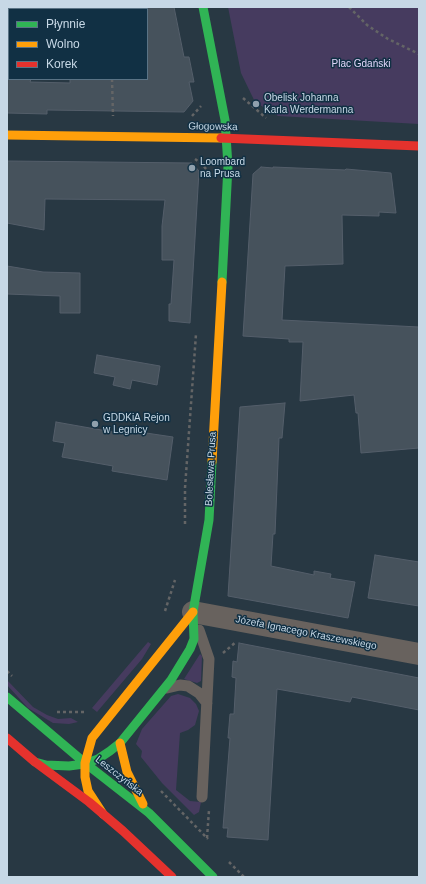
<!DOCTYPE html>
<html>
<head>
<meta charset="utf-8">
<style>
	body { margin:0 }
	#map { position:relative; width:426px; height:884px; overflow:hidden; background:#283843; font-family:Helvetica,sans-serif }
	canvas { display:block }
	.frame { position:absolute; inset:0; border:8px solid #c7d8e6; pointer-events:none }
	.legend { position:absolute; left:8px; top:8px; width:140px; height:72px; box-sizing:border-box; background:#113044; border:1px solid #5a7385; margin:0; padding:5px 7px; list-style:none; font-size:12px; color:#c7d8e6 }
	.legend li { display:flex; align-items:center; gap:8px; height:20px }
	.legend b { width:20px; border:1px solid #5a7385 }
</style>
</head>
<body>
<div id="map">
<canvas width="426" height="884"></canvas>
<div class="frame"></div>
<ul class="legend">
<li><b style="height:5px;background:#30b455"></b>Płynnie</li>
<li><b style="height:5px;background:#ff9f0a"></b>Wolno</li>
<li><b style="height:5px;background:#e5322d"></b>Korek</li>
</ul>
</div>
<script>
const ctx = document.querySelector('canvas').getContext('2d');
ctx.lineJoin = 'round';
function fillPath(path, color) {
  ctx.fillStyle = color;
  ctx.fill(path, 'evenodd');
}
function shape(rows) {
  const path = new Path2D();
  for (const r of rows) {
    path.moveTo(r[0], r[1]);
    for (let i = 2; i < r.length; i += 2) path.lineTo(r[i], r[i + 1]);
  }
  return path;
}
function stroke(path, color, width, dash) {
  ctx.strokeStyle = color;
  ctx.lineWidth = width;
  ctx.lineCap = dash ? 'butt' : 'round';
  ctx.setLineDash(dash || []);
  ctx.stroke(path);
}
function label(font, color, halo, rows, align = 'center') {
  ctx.font = font + ' Helvetica,sans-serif';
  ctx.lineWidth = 3;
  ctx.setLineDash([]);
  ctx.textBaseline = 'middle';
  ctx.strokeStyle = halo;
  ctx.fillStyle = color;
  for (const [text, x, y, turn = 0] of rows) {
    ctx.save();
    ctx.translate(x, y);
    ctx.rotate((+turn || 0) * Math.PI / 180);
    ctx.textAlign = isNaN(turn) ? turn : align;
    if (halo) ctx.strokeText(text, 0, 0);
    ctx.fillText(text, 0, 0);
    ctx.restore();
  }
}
fillPath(shape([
	[228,7,419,7,419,124,278,116,255,102,241,73],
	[148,642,151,644,142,659,97,712,92,708],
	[200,654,202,656,201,681,197,683,184,679],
	[7,680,33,707,47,715,58,719,71,718,78,722,69,724,53,723,28,708,7,685],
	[178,694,190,698,196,704,199,711,195,725,188,730,180,733,176,790,190,801,201,802,199,812,194,815,162,783,141,757,142,751,136,744,142,729,171,696]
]), '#463b5f');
const building = shape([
	[147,7,174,7,184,57,189,57,194,82,189,82,193,101,184,112,47,110,47,114,7,113,7,79,31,79,30,82,70,83,70,79,147,79,147,7],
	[7,161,192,163,199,171,190,323,169,321,169,304,171,304,174,260,162,260,162,226,165,200,45,199,44,230,7,223,7,161],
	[261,167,273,168,273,167,345,170,346,169,391,173,396,213,379,212,379,216,342,215,343,264,285,266,282,320,419,327,419,448,361,453,358,413,356,413,354,395,300,401,303,342,289,342,289,339,243,336,253,174,261,167],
	[7,266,43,272,80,273,80,313,60,313,60,296,7,294,7,266],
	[97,355,160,366,157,385,132,380,130,389,113,385,115,377,94,373,97,355],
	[285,403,282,438,279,438,275,534,273,534,271,566,314,575,314,571,331,574,330,578,355,582,348,618,228,596,240,407,285,403],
	[56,422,118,433,119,429,173,437,167,480,112,471,113,466,62,457,65,443,53,441,56,422],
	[375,555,419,562,419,606,368,598,375,555],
	[239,643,419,678,419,710,352,697,350,702,277,689,268,840,227,837,228,828,223,828,230,738,228,738,230,714,234,714,236,678,232,677,233,661,237,662,239,643]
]);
fillPath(building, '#46525c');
stroke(building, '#545e6a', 1);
stroke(shape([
	[107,7,107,9],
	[349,7,367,25,388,39,419,54],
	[112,79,113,116],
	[243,98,266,118],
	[192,116,201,106],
	[195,159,202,164,206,169],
	[185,524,185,488,196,334],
	[165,611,175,580],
	[223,653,236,642],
	[7,671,12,676],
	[57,712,84,712],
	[161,791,208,839],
	[207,838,209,810],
	[229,862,244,877]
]), '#646566', 2.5, [3, 3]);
stroke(shape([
	[199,630,209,659,202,797],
	[167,688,180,685,188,686,199,693,207,703]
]), '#68625e', 11);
stroke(shape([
	[193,612,419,654]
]), '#68625e', 22);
stroke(shape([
	[203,7,225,120,228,166,222,282],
	[7,697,85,763,149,813,213,877],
	[35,762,46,765,69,766,84,764,98,759,110,751,120,743,171,680,190,649,194,639,193,612,209,520,212,462]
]), '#30b455', 9);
stroke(shape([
	[7,135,221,138],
	[212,462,222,282],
	[120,743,127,772,143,804],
	[103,814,88,791,85,777,85,763,92,738,193,612]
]), '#ff9f0a', 9);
stroke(shape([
	[221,138,419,146],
	[7,738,35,762,89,802,123,831,172,877]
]), '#e5322d', 9);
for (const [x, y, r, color] of [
	[256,104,4,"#8fa0ad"],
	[192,168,4,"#8fa0ad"],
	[95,424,4,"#8fa0ad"]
]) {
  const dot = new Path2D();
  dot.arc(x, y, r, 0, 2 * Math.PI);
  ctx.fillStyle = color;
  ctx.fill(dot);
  stroke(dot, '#113044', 1.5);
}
label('10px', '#e1d5f9', '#113044', [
	["Plac Gdański",361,64]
]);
label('10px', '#c7d8e6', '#113044', [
	["Obelisk Johanna",264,98],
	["Karla Werdermanna",264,110],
	["Loombard",200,162],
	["na Prusa",200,174],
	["GDDKiA Rejon",103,418],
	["w Legnicy",103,430]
], 'left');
label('10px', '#c7d8e6', '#113044', [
	["Głogowska",213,127,1],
	["Bolesława Prusa",211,469,-87],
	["Józefa Ignacego Kraszewskiego",306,633,11],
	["Leszczyńska",119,776,38]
]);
</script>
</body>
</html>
